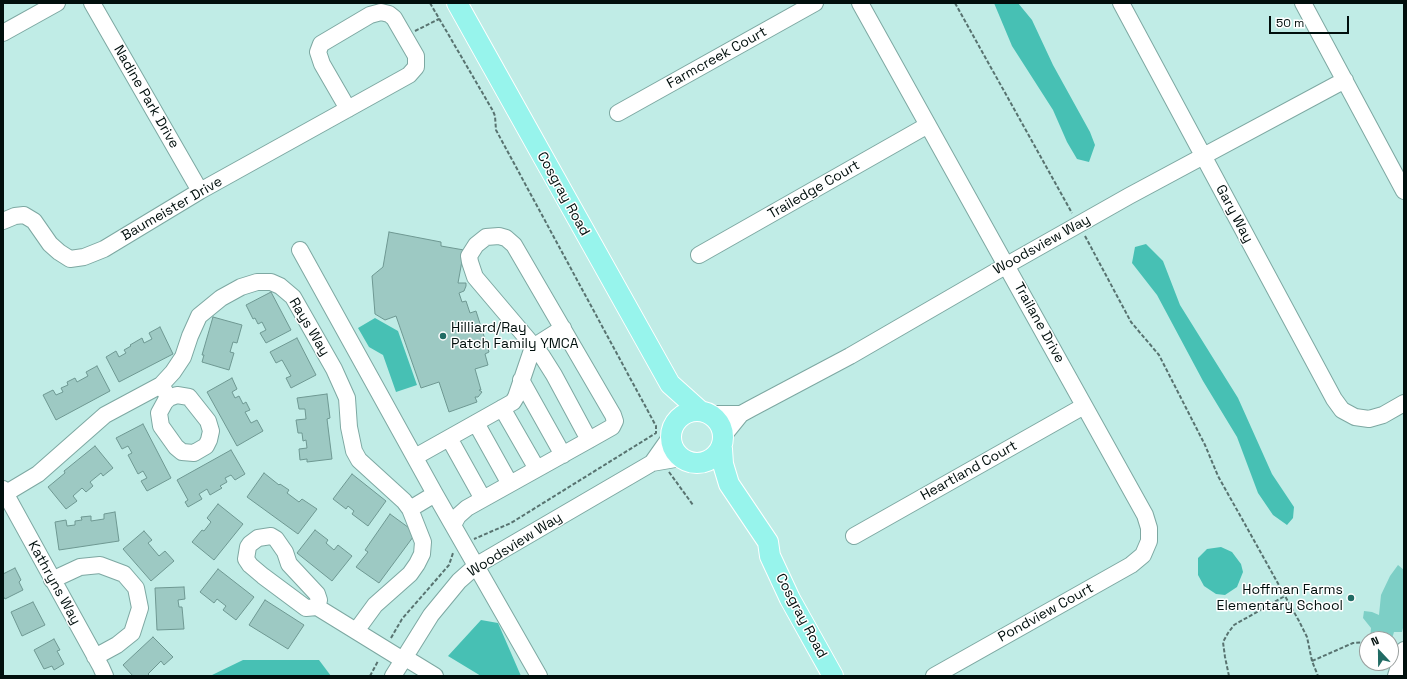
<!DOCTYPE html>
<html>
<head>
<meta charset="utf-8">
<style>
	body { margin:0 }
	#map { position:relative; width:1407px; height:679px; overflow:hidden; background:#c0ece6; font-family:"Space Grotesk",sans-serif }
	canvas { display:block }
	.frame { position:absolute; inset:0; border:4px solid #010f0d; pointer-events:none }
	.north { position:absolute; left:1359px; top:631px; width:40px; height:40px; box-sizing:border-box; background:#fff; border:1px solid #999f9e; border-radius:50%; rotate:338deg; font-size:11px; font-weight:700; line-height:16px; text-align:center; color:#010f0d }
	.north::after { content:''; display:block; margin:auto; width:14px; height:18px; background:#216b64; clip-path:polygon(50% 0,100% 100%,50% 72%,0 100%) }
	.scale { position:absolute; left:1269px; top:16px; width:80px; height:18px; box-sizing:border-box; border:2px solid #010f0d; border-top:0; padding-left:5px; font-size:12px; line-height:14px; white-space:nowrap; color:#010f0d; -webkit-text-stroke:3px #fff; paint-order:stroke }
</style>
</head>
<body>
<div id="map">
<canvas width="1407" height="679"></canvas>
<div class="frame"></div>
<div class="north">N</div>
<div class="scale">50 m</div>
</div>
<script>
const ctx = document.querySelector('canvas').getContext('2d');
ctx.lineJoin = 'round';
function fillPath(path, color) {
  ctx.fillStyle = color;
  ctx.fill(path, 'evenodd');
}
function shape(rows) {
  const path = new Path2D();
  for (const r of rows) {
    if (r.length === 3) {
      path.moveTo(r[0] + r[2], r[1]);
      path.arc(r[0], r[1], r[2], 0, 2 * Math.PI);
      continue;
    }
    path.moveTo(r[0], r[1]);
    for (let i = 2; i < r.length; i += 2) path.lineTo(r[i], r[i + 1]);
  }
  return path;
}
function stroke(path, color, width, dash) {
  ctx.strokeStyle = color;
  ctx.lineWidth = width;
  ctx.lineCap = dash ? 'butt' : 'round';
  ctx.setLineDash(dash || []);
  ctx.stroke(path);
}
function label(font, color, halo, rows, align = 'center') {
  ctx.font = font + ' "Space Grotesk",sans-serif';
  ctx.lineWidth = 3;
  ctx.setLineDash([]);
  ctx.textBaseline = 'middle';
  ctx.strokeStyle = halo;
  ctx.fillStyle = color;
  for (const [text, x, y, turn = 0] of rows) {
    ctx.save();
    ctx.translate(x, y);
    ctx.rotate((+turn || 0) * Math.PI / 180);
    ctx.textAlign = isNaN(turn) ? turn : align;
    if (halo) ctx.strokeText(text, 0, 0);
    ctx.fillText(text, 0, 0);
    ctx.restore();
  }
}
fillPath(shape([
	[1398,565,1404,570,1404,624,1402,632,1394,632,1391,642,1391,639,1370,639,1371,628,1363,618,1364,611,1372,612,1379,615,1381,595,1390,576]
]), '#7dcfc6');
fillPath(shape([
	[994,3,1018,3,1032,20,1053,65,1090,132,1095,145,1089,162,1077,159,1067,142,1053,110,1012,46],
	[1146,244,1163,261,1180,305,1238,398,1272,474,1294,507,1293,518,1287,525,1273,515,1258,493,1237,437,1203,381,1157,295,1132,263,1135,247],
	[375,318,398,331,417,385,396,392,383,355,369,347,358,328],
	[1221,547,1232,552,1241,564,1243,572,1237,587,1225,595,1216,594,1204,586,1198,575,1198,558,1207,549],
	[481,620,498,623,521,676,481,676,448,656],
	[243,660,319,660,331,676,210,676]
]), '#47c0b4');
const building = shape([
	[389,232,441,242,441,246,464,250,458,283,466,283,466,286,464,291,459,293,462,302,466,301,470,313,476,311,489,352,485,354,488,365,475,369,481,390,479,390,482,392,478,397,475,397,477,402,449,412,439,382,421,388,396,316,385,320,375,314,372,276,383,267,389,232],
	[271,292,291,330,266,343,260,333,266,330,262,322,258,324,255,318,253,319,246,305,271,292],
	[213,317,242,325,237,343,233,342,230,352,234,353,229,370,202,362,204,355,202,355,213,317],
	[160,327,173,354,119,382,106,357,116,351,119,357,126,353,124,350,131,346,130,345,142,338,144,343,152,339,149,333,160,327],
	[297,338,316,375,291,388,286,378,291,376,282,360,276,363,270,352,297,338],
	[97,366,110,391,56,420,43,395,53,390,56,395,63,392,61,388,68,385,67,382,75,378,77,382,88,376,86,372,97,366],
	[232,378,237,389,232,392,235,398,239,396,243,404,246,402,250,410,245,412,251,423,257,420,263,431,237,446,207,392,232,378],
	[327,394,330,418,327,419,332,459,307,462,307,459,300,460,299,449,307,448,306,440,303,441,302,433,298,433,296,420,306,419,305,409,299,409,297,398,327,394],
	[143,424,171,478,147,491,141,481,147,478,143,471,138,474,128,455,132,453,128,446,122,449,116,438,143,424],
	[95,446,113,468,103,476,101,473,90,482,93,486,86,492,82,488,73,496,77,501,66,509,48,487,65,473,64,471,95,446],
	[231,450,245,474,235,480,231,475,225,478,227,482,220,486,222,488,210,495,207,489,199,494,202,499,188,507,185,502,188,500,177,480,231,450],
	[264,473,279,485,280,484,289,490,287,493,299,502,302,499,317,509,298,534,247,497,264,473],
	[352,474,386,501,368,526,352,514,354,511,348,506,346,509,333,499,352,474],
	[218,504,243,524,214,560,192,542,202,530,204,531,211,522,207,518,218,504],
	[115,512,119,541,59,550,55,522,66,520,67,526,75,525,75,521,82,520,81,517,91,516,91,521,104,519,104,514,115,512],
	[390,514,416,533,379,583,356,567,368,552,365,550,390,514],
	[315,530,328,540,326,543,334,550,338,545,352,556,332,581,297,553,315,530],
	[144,531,152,540,148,543,159,556,165,551,174,561,151,581,123,549,144,531],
	[15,568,21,580,19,582,23,590,5,599,3,596,3,574,15,568],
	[218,569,254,597,236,620,223,610,226,606,217,599,214,603,200,592,218,569],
	[184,587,185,599,178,600,179,607,182,607,184,629,157,630,155,588,184,587],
	[265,600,304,625,288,649,249,625,265,600],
	[33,602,45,625,22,636,11,612,33,602],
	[153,637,173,657,164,665,161,661,148,674,150,676,133,676,123,665,153,637],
	[54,639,60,650,57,651,64,664,54,670,52,666,44,669,34,650,54,639]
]);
fillPath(building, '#9dc9c3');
stroke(building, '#6e9892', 1);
const minor = shape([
	[92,3,200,191],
	[860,3,1145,515,1149,528,1149,541,1143,555,1131,565,934,676],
	[1121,3,1334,399,1342,410,1355,417,1369,419,1383,415,1404,403],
	[1303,3,1404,191],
	[3,33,57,3],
	[618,113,815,3],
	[3,221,15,216,24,215,34,221,50,244,59,252,70,259,84,257,104,249,200,191,409,75,416,67,416,56,394,18,389,14,381,12,370,15,321,44,318,52,322,64,348,109],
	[300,250,435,494,539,676],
	[699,255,928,125],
	[521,380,563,455],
	[161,385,169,398,177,395,189,397,208,421,211,431,209,440,206,446,194,453,182,452,176,447,161,426,159,413,165,402,169,398],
	[502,408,537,469],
	[711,414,741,414],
	[476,423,510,484],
	[724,435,741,414,752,408,850,356,1007,265,1129,196,1345,80],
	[449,438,483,499],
	[415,457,513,402,516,397,533,347,563,328],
	[652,463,671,436],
	[3,489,101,667,105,676],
	[3,495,38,474,105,415,161,385,173,372,183,357,190,336,199,316,221,298,241,287,257,282,271,282,280,286,293,297,334,369,347,398,349,427,354,451,359,460,404,501,410,509,423,542,422,554,417,564,410,574,375,605,356,631],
	[410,509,435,494],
	[453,525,458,516,467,508,589,440,612,427,615,421,613,415,514,245,506,238,499,236,486,237,476,245,469,256,470,262,475,277,542,356,554,375,589,440],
	[854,536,1084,406],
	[52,580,80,567,100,565,124,574,136,588,140,608,132,633,117,645,95,657],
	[317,607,319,600,317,594,289,564,285,552,276,539,271,536,258,538,250,544,248,547,246,559,250,565,263,576,306,608,317,607,403,660],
	[404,657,435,676],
	[393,676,431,615,459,581,477,565,652,463,681,458],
	[1396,676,1404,650]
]);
const major = shape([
	[457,3,670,384,699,410],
	[697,437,26],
	[722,449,723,464,729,484,768,542,770,556,790,599,833,676]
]);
stroke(minor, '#7da8a2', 18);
stroke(major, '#fff', 22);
stroke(shape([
	[430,3,493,111,495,116,496,130,656,426,656,433,511,523,474,539],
	[955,3,1072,213],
	[415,31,439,19],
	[1085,236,1131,322,1159,355,1205,445,1218,476,1299,621,1307,637,1312,661,1318,676],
	[669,472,693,505],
	[391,638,402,619,449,565,453,553],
	[1312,661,1353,643,1367,642],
	[370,676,378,661],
	[1229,676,1225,657,1223,642,1228,633,1234,625,1285,596]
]), '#587370', 2, [4, 2]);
stroke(minor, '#fff', 16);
stroke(major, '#97f4ec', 20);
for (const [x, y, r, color] of [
	[443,336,4,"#216b64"],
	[1351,598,4,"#216b64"]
]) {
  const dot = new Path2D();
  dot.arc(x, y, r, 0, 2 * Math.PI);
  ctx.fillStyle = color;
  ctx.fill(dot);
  stroke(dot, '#fff', 1.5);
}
label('14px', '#010f0d', '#fff', [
	["Farmcreek Court",717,58,-29],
	["Nadine Park Drive",146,97,60],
	["Trailedge Court",814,190,-30],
	["Cosgray Road",563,194,61],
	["Baumeister Drive",172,209,-30],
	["Gary Way",1234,214,62],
	["Woodsview Way",1042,245,-29],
	["Trailane Drive",1039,323,61],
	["Rays Way",309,327,59],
	["Heartland Court",969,471,-29],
	["Woodsview Way",515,545,-32],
	["Kathryns Way",54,583,61],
	["Pondview Court",1046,613,-29],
	["Cosgray Road",801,616,62]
]);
label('14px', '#010f0d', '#fff', [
	["Hilliard/Ray",451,328],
	["Patch Family YMCA",451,344],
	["Hoffman Farms",1343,590,"right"],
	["Elementary School",1343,606,"right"]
], 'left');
</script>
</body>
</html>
